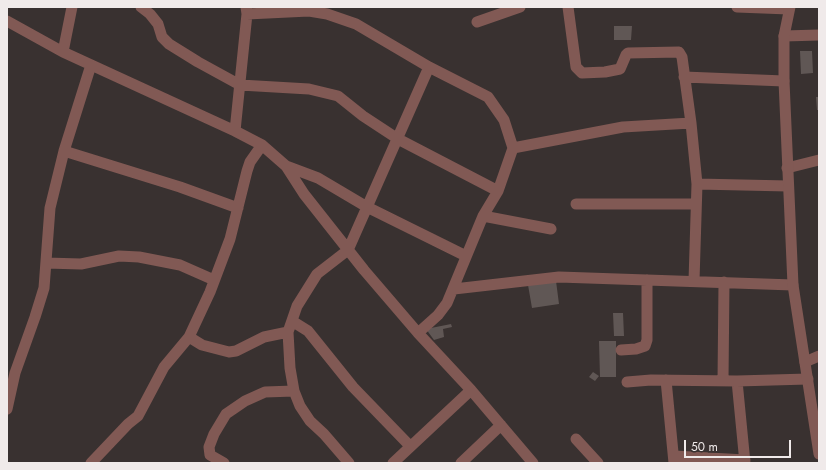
<!DOCTYPE html>
<html>
<head>
<meta charset="utf-8">
<style>
	body { margin:0 }
	#map { position:relative; width:826px; height:470px; overflow:hidden; background:#393130; font-family:Jost,sans-serif }
	canvas { display:block }
	.frame { position:absolute; inset:0; border:8px solid #f0eaea; pointer-events:none }
	.scale { position:absolute; left:684px; top:440px; width:107px; height:18px; box-sizing:border-box; border:2px solid #f0eaea; border-top:0; padding-left:5px; font-size:12px; line-height:14px; white-space:nowrap; color:#f0eaea; -webkit-text-stroke:3px #393130; paint-order:stroke }
</style>
</head>
<body>
<div id="map">
<canvas width="826" height="470"></canvas>
<div class="frame"></div>
<div class="scale">50 m</div>
</div>
<script>
const ctx = document.querySelector('canvas').getContext('2d');
ctx.lineJoin = 'round';
function fillPath(path, color) {
  ctx.fillStyle = color;
  ctx.fill(path, 'evenodd');
}
function shape(rows) {
  const path = new Path2D();
  for (const r of rows) {
    path.moveTo(r[0], r[1]);
    for (let i = 2; i < r.length; i += 2) path.lineTo(r[i], r[i + 1]);
  }
  return path;
}
function stroke(path, color, width, dash) {
  ctx.strokeStyle = color;
  ctx.lineWidth = width;
  ctx.lineCap = dash ? 'butt' : 'round';
  ctx.setLineDash(dash || []);
  ctx.stroke(path);
}
fillPath(shape([
	[614,26,632,26,631,40,614,40],
	[800,51,812,51,813,73,801,74],
	[816,97,819,97,819,110,817,110],
	[556,281,559,304,532,308,528,285],
	[613,313,623,313,624,336,614,336],
	[451,324,452,327,443,329,444,337,434,340,426,329],
	[599,341,616,341,616,377,600,377],
	[593,372,599,376,595,381,589,377]
]), '#605755');
stroke(shape([
	[141,7,150,14,158,24,162,37,169,44,198,62,240,85,309,89,338,96,363,116,398,139,498,191],
	[568,7,576,67,582,73,605,72,620,69,626,55,628,53,679,52,682,57,691,123,697,184,694,281],
	[737,7,789,9],
	[247,14,309,11,327,14,356,24,429,67,488,97,504,120,513,148,498,191,483,216,447,303,438,315,418,333],
	[7,21,63,52,235,131,262,145,286,166,304,194,364,270,418,333,471,390,533,463],
	[477,22,520,7],
	[784,36,819,35],
	[63,52,72,7],
	[684,77,784,81],
	[235,131,247,14,246,7],
	[513,148,623,127,691,123],
	[64,151,180,187,238,208],
	[286,166,318,178,367,207,466,256],
	[787,168,819,160],
	[697,184,788,186],
	[576,204,696,204],
	[483,216,551,229],
	[46,263,81,264,119,256,139,257,180,265,214,280],
	[454,289,559,277,793,285],
	[292,321,308,331,353,387,410,446],
	[189,337,202,345,229,352,236,351,264,337,288,332],
	[621,350,636,349,645,346,647,340,647,280],
	[805,362,819,356],
	[666,380,674,463],
	[723,381,724,282],
	[737,381,745,463],
	[627,382,651,380,737,381,808,379],
	[7,409,15,373,35,317,44,288,50,208,64,151,91,65],
	[576,439,598,463],
	[674,456,745,460],
	[91,463,128,424,138,416,164,367,189,337,210,292,230,239,247,171,250,162,262,145],
	[224,463,210,455,209,447,214,434,226,414,245,401,265,392,294,391],
	[349,463,324,434,310,421,300,406,294,391,290,368,288,332,297,306,317,274,348,250,429,67],
	[393,463,471,390],
	[461,463,501,425]
]), '#815954', 11);
stroke(shape([
	[790,7,784,36,784,81,793,285,819,454]
]), '#815954', 11);
</script>
</body>
</html>
